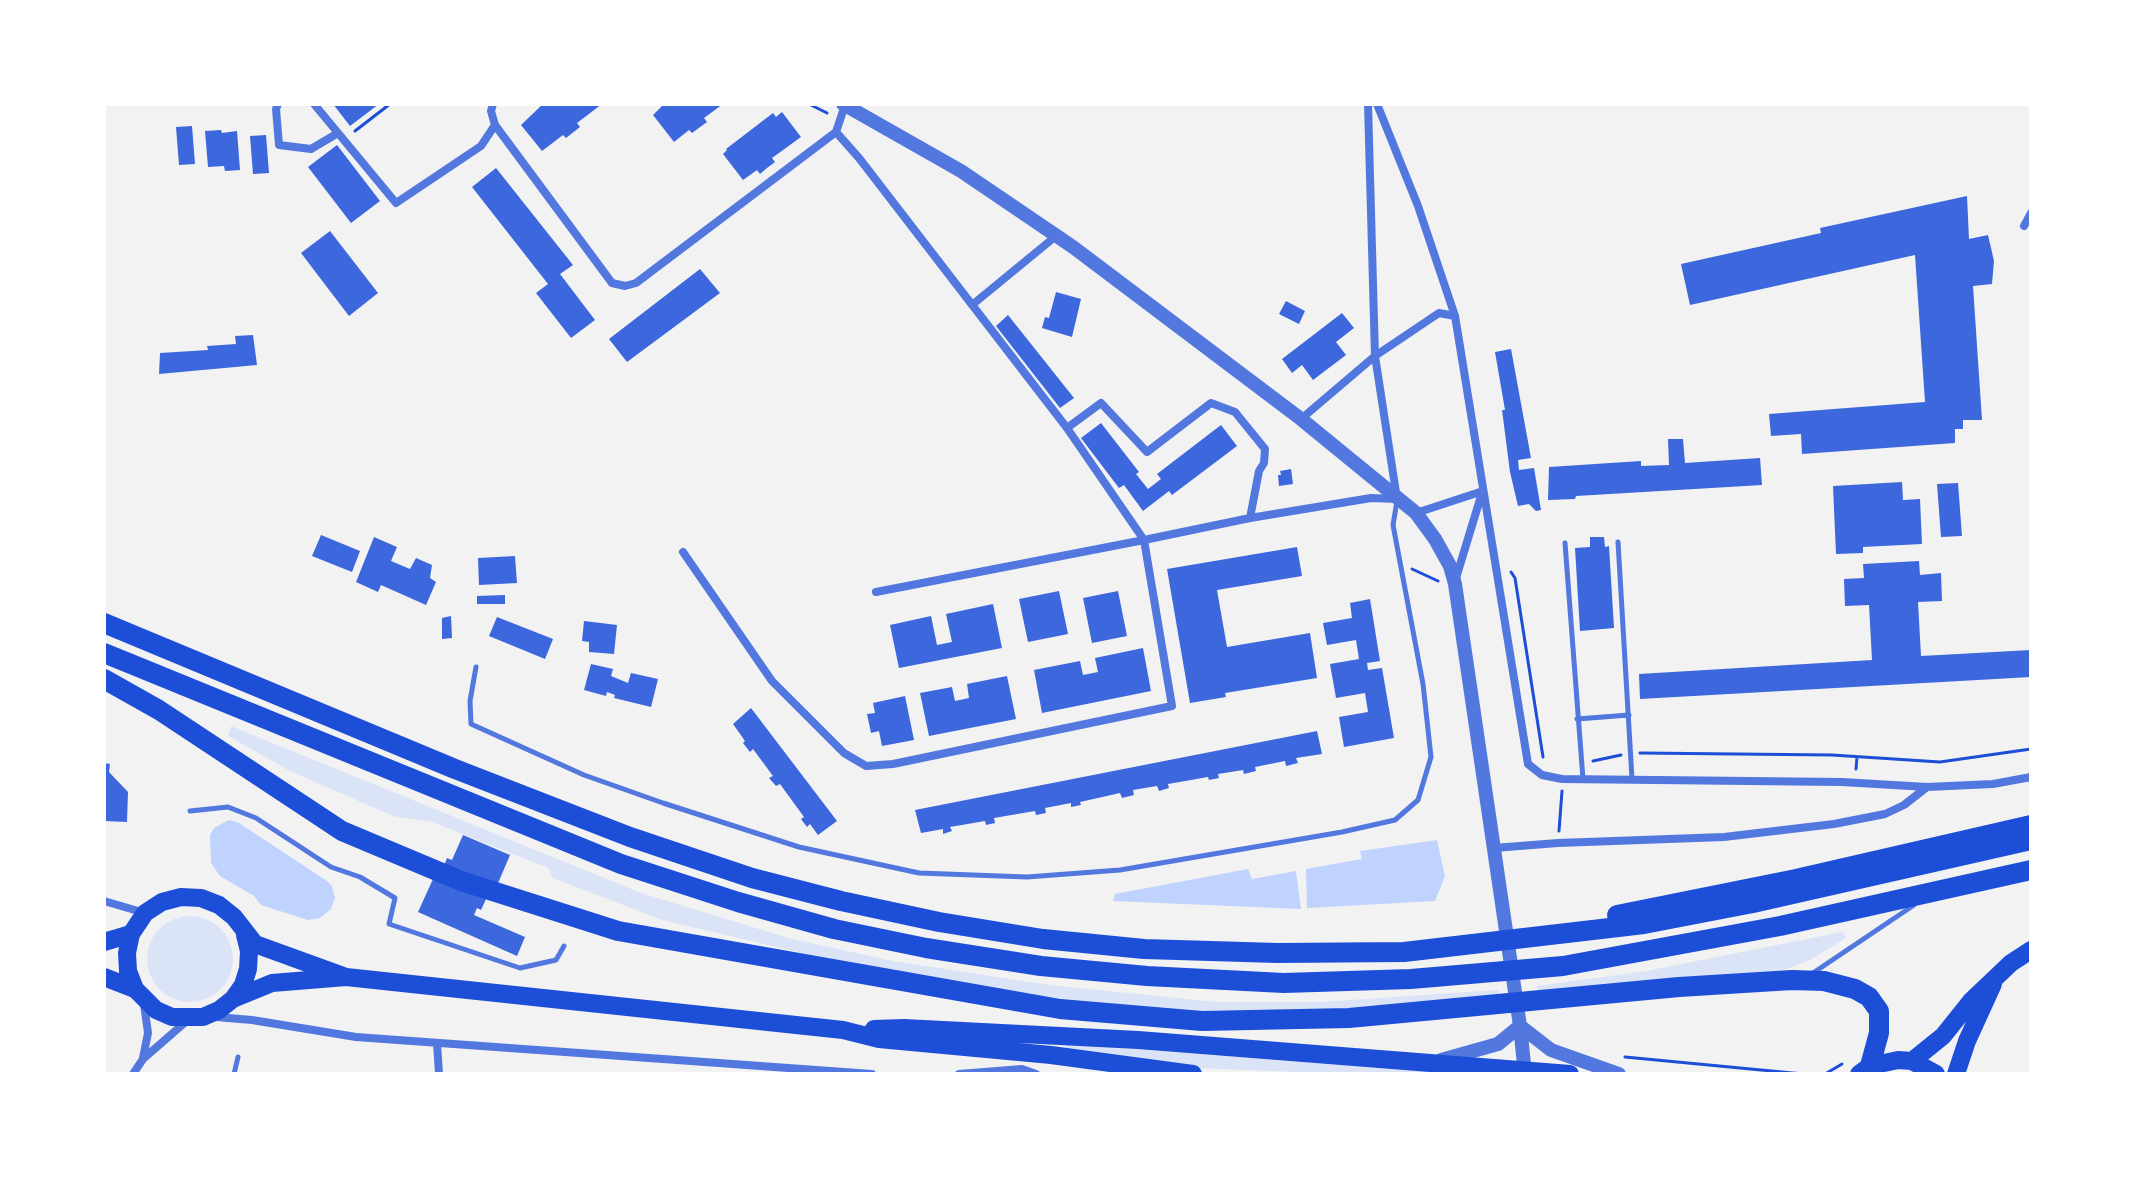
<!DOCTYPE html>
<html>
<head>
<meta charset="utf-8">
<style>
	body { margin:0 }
	#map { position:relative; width:2135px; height:1178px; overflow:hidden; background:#f2f2f2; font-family:Rubik,sans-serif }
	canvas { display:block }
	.frame { position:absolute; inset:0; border:106px solid #fff; pointer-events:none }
</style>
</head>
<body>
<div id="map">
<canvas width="2135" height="1178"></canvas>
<div class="frame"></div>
</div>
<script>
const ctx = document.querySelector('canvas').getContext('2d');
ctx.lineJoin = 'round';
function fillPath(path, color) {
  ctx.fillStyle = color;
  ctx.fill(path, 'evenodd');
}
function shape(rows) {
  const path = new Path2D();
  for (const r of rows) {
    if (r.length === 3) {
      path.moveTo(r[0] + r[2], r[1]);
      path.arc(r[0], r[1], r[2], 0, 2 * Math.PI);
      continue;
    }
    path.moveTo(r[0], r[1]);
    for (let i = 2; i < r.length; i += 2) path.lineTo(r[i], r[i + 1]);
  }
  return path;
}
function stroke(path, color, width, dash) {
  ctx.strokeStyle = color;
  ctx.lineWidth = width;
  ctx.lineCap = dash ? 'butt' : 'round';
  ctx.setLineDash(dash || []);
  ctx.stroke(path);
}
fillPath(shape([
	[231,726,641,893,792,939,893,961,1049,985,1217,1002,1320,1002,1498,990,1500,997,1325,1010,1213,1013,1082,1003,882,972,662,920,553,878,548,868,432,822,393,816,292,772,228,736],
	[190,959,43],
	[1842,932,1846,938,1810,960,1781,971,1539,994,1537,986,1646,971],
	[1067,1044,1460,1074,1347,1074,1195,1068,1065,1049]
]), '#dbe4f7');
fillPath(shape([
	[229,820,239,823,327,881,332,886,335,898,331,909,320,918,308,920,261,905,254,896,220,876,211,863,210,835,214,828],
	[1437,840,1445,876,1435,901,1307,908,1306,869,1362,859,1360,851],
	[1248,869,1252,879,1296,871,1301,909,1113,901,1115,894]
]), '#bfd3fe');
fillPath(shape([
	[333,104,379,104,350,126],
	[543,104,602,104,577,123,580,127,566,138,563,135,542,151,521,125],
	[664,104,723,104,704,118,707,122,692,133,689,130,674,142,653,115],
	[782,112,801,137,772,158,775,162,767,168,760,174,757,170,743,180,723,154,727,150,726,149,773,113,776,117],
	[192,126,195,164,179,165,176,127],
	[221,130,222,133,237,131,240,170,225,171,224,166,208,167,205,131],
	[266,135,269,173,253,174,250,136],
	[337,145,380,201,351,223,308,167],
	[496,168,573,265,560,274,595,320,571,338,536,293,548,284,472,187],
	[1967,196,1969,239,1988,235,1994,261,1992,284,1973,286,1982,420,1963,420,1963,429,1955,429,1955,443,1802,454,1801,434,1771,436,1769,414,1925,402,1915,255,1690,305,1681,264,1821,233,1820,228],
	[330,231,378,293,349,316,301,253],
	[700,269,720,293,627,362,609,339],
	[1056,292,1081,299,1072,337,1042,328,1045,317,1049,318],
	[1286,301,1305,311,1299,324,1279,314],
	[1342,313,1354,328,1336,342,1346,355,1313,380,1302,365,1292,373,1282,359],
	[1008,315,1074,398,1060,408,996,326],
	[253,335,257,365,159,374,160,353,208,350,207,346,236,344,235,336],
	[1511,349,1531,458,1518,460,1519,470,1534,468,1541,510,1536,511,1529,504,1518,506,1510,472,1502,410,1505,410,1495,352],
	[1101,423,1139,472,1136,474,1148,489,1161,479,1157,474,1221,425,1237,446,1172,495,1169,491,1143,511,1124,485,1119,488,1081,438],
	[1668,439,1683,439,1685,463,1760,458,1762,485,1576,496,1575,499,1548,500,1549,467,1641,461,1641,466,1669,465],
	[1291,469,1293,484,1279,486,1278,475,1281,475,1280,471],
	[1902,482,1903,500,1920,499,1922,544,1863,547,1863,553,1836,554,1833,486],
	[1958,483,1962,536,1941,537,1937,484],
	[321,535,360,551,352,572,312,556],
	[374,537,397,547,391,561,410,569,416,558,432,565,430,578,436,582,426,605,381,585,378,592,356,582],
	[1590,537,1604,537,1605,547,1609,546,1614,628,1580,631,1575,548,1590,547],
	[1297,547,1302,576,1217,590,1227,647,1310,633,1317,678,1225,693,1226,697,1190,703,1167,569],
	[515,556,517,583,479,585,478,558],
	[1919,561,1920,575,1941,573,1942,601,1918,602,1921,656,2031,650,2031,677,1640,699,1639,674,1872,660,1869,605,1845,606,1844,579,1864,578,1863,564],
	[1059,591,1068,634,1028,642,1019,599],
	[1118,591,1127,636,1092,643,1083,598],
	[505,595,505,604,477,604,477,596],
	[1370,599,1380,661,1367,663,1368,670,1382,668,1394,738,1344,747,1339,717,1368,712,1365,693,1336,698,1330,664,1359,659,1356,640,1327,645,1323,623,1352,618,1350,603],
	[993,604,1002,648,899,668,890,625,931,616,937,645,952,642,946,614],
	[451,616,452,638,442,639,442,618],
	[497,617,553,639,545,659,489,636],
	[584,621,617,625,614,654,589,652,589,642,582,641],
	[1143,648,1151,691,1042,713,1034,670,1080,661,1083,675,1098,672,1095,658],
	[591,664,613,669,611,676,628,683,631,673,658,679,651,707,614,698,615,695,607,692,606,696,584,690],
	[1007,676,1016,719,929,736,920,693,952,687,955,701,969,698,967,684],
	[905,696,914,740,882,746,879,731,871,733,867,714,875,713,873,703],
	[751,708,837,821,818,835,810,824,807,827,801,819,804,817,780,784,776,786,769,778,773,776,753,749,750,752,743,743,745,741,733,724],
	[1317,731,1322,754,1296,758,1298,763,1286,766,1285,761,1255,767,1256,771,1244,774,1243,770,1218,774,1219,778,1209,780,1208,777,1168,784,1169,788,1159,791,1157,786,1133,790,1134,795,1122,798,1120,793,1080,802,1081,805,1071,807,1071,803,1045,808,1046,813,1036,815,1035,811,994,818,995,823,986,825,985,821,950,827,952,831,943,834,943,829,921,833,915,810],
	[104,763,110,764,109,772,128,792,127,822,104,821],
	[463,835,510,855,496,888,492,886,481,910,477,908,474,915,525,937,517,956,418,912,433,879,438,881,447,858,452,860]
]), '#3d67dc');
stroke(shape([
	[809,104,827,113],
	[355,131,390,104],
	[1412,569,1438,581],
	[1511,572,1515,578,1543,757],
	[1640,753,1832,755,1940,762,2031,749],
	[1593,761,1621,755],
	[1856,769,1857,757],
	[1559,831,1562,791],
	[1625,1057,1803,1074],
	[1825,1074,1842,1064]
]), '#1d4ed8', 3);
stroke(shape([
	[1618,542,1632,779],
	[1565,543,1583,779],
	[476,667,470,701,471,724,584,775,663,803,799,847,919,873,1027,877,1120,870,1342,832,1395,820,1418,800,1431,757,1423,684,1393,525,1397,501],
	[1577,719,1629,715],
	[190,811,228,807,256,818,331,867,360,877,395,898,389,924,520,968,556,960,564,946],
	[1813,973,1914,905],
	[234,1074,238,1057]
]), '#5277de', 5);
stroke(shape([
	[278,104,276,109,279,145,311,149,338,133],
	[314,104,396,203,481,146,495,125],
	[493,104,491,111,495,125,612,283,625,286,636,283,836,132],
	[1377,104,1418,206,1455,316,1528,764,1542,775,1562,779,1842,782,1927,787,1993,784,2031,777],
	[845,105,836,132,859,158,1067,428,1144,540,1250,518,1371,498,1397,499,1375,356,1368,104],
	[2024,226,2031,213],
	[972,305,1056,236],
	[1301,419,1375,356,1439,313,1455,316],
	[1067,428,1101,403,1147,452,1211,403,1235,412,1265,449,1264,463,1259,471,1250,518],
	[1416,513,1483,491],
	[683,552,772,681,844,753,866,766,893,764,1172,706,1144,540,876,592],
	[1456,578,1481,496],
	[1494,848,1558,843,1724,837,1834,824,1885,814,1904,805,1927,787],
	[104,901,145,913],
	[216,1017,252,1020,356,1037,872,1074],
	[437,1043,439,1074],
	[143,1058,148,1033,144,1004],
	[133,1074,143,1059,189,1019],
	[959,1074,1022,1069,1036,1074]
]), '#5277de', 8);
stroke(shape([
	[843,104,961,171,1073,247,1301,419,1416,513,1435,539,1450,566,1455,584,1520,1026,1525,1074],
	[1520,1026,1551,1050,1619,1074],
	[1441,1060,1498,1044,1520,1026]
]), '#5277de', 14);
stroke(shape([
	[104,942,131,934],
	[104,977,135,989],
	[346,977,255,944,234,917,219,905,201,898,181,897,162,902,145,913,131,934,127,953,128,971,135,989,156,1010,172,1017,203,1017,219,1010,233,999,272,983,346,977,843,1030,879,1039,1051,1055,1193,1074],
	[233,999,243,985,248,969,249,951,245,935],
	[874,1029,904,1028,1138,1040,1570,1074],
	[1912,1061,1943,1036,1971,1001,2011,963,2031,950],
	[1859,1074,1870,1066,1898,1060,1912,1061,1936,1074],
	[1956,1074,1967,1041,1993,984]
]), '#1d4ed8', 18);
stroke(shape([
	[104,623,455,769,630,837,752,878,841,901,939,922,1043,939,1144,949,1277,953,1404,952,1644,924,1753,903,2031,840],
	[104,653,621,864,738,902,834,929,926,948,1041,966,1147,976,1284,983,1411,979,1563,966,1780,926,2031,870],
	[104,679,159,710,342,831,461,881,618,931,1060,1009,1202,1021,1349,1018,1679,987,1792,980,1824,981,1855,989,1869,997,1879,1011,1879,1033,1870,1066],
	[1617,915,1796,879,2031,825]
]), '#1d4ed8', 20);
</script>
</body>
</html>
